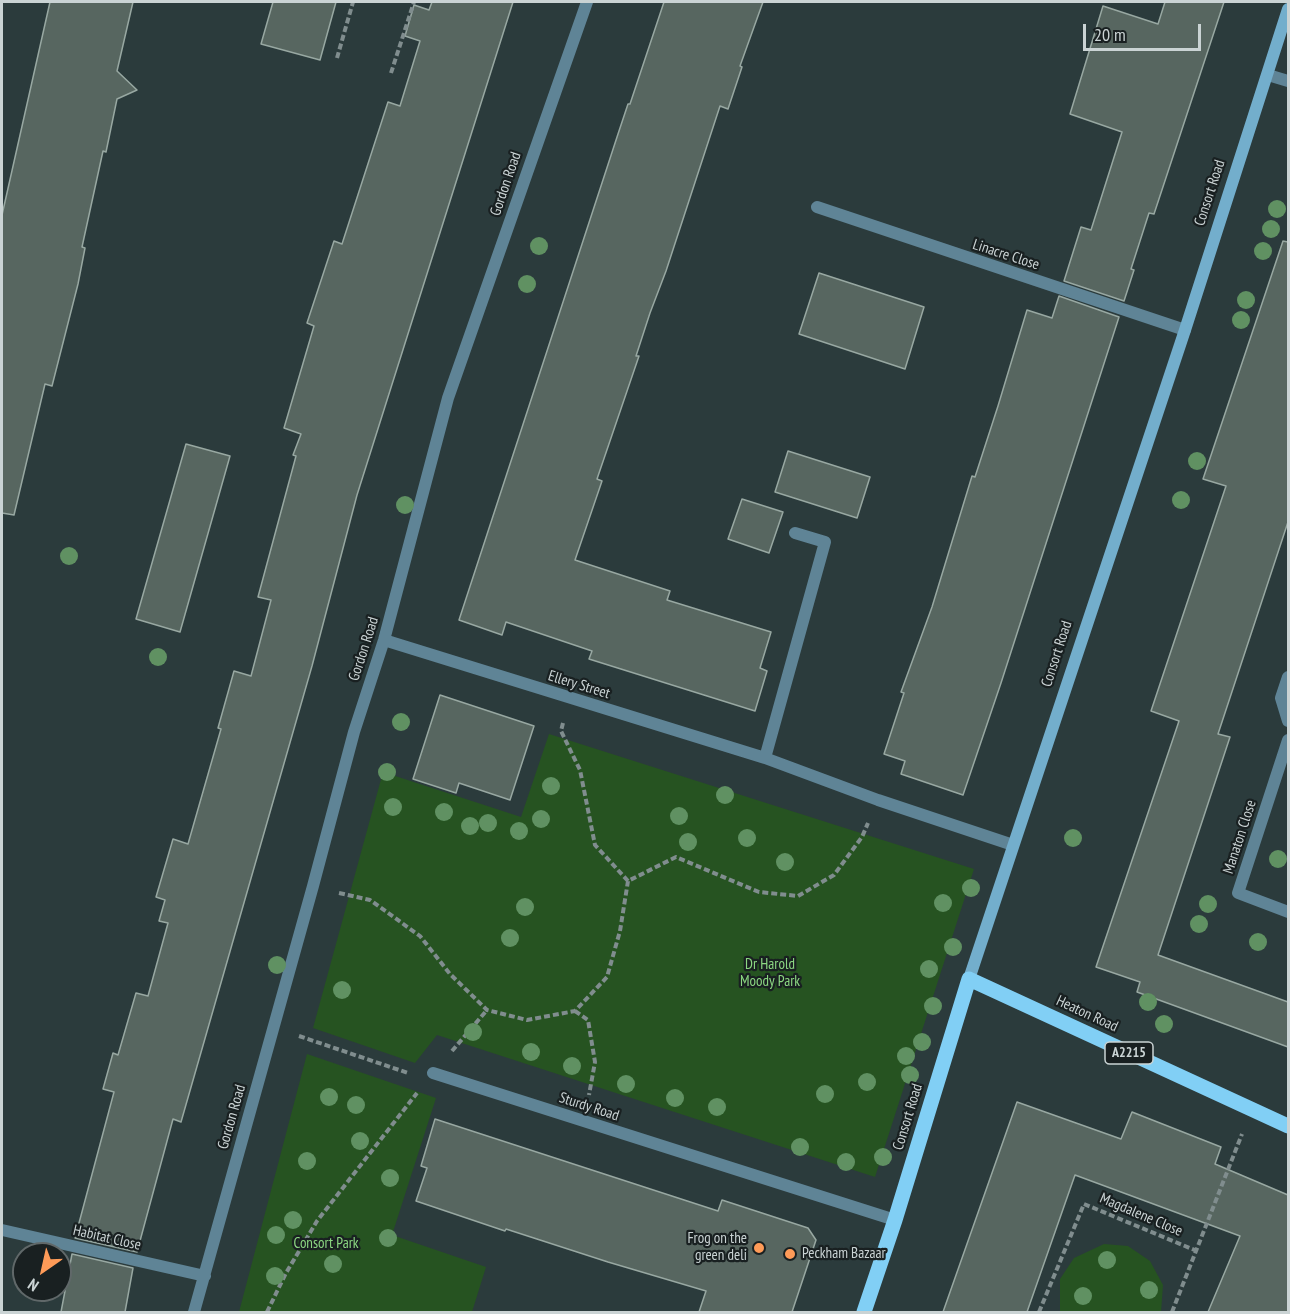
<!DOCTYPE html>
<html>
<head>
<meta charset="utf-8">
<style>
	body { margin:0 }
	#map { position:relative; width:1290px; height:1314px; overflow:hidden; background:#2b3b3c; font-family:"PT Sans Narrow",sans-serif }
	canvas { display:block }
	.frame { position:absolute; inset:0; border:3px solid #cad3d4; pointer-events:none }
	.north { position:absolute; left:12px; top:1242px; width:60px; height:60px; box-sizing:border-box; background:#192021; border:2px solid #606869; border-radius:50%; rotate:214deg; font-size:16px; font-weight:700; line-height:24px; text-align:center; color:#cad3d4 }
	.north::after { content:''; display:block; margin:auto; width:21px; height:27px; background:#fe9b58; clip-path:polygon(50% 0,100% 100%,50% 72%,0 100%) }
	.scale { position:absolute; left:1083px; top:24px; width:118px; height:27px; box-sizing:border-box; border:3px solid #cad3d4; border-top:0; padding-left:8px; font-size:18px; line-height:21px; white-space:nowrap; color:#cad3d4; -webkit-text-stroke:4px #192021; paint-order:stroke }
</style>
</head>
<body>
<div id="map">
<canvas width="1290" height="1314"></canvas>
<div class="frame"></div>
<div class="north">N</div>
<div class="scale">20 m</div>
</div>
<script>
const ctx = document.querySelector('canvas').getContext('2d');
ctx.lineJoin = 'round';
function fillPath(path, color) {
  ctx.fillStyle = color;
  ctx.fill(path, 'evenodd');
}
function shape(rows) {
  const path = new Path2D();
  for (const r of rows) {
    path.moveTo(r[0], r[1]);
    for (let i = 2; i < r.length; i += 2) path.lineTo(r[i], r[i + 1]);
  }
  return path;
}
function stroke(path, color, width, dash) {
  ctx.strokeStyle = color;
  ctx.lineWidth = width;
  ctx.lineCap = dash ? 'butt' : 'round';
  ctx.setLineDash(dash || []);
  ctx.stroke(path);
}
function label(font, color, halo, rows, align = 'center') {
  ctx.font = font + ' "PT Sans Narrow",sans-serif';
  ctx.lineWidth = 4.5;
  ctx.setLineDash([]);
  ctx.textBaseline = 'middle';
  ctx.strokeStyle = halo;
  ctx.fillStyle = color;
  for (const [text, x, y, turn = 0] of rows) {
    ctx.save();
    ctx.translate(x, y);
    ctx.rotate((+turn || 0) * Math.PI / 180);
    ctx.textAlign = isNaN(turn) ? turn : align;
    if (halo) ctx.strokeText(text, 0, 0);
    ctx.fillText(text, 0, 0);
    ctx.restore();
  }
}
fillPath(shape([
	[549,734,974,869,875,1177,437,1035,415,1063,313,1028,383,772,521,817],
	[307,1054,436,1098,392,1235,486,1267,472,1312,239,1312],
	[1104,1244,1128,1246,1150,1261,1163,1285,1161,1312,1060,1312,1060,1279,1074,1258]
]), '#265321');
const building = shape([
	[50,2,133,2,117,71,137,90,117,99,106,152,103,151,82,247,85,248,78,284,52,386,45,384,14,515,2,513,2,215,50,2],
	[273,2,336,2,320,60,261,44,273,2],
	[432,2,513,2,357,495,312,666,181,1122,173,1119,137,1252,75,1238,114,1092,103,1089,113,1053,118,1055,136,993,148,996,168,923,159,921,165,900,156,897,173,839,188,844,221,729,218,728,234,671,251,676,271,600,258,597,296,456,293,455,301,434,284,428,314,326,307,323,334,241,342,244,388,102,400,106,420,41,405,36,414,5,429,10,432,2],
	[664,2,763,2,740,66,742,67,728,109,720,106,666,271,650,313,636,356,639,356,597,479,602,481,575,560,670,591,667,600,771,632,760,668,767,671,755,711,589,659,592,651,506,622,502,635,459,620,618,134,628,104,630,104,664,2],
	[1165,2,1224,2,1154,214,1149,213,1131,269,1134,270,1124,301,1064,281,1081,227,1091,230,1122,132,1070,114,1103,6,1158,24,1165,2],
	[1283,241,1288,242,1288,522,1218,734,1230,737,1158,955,1288,1002,1288,1047,1137,992,1140,982,1096,967,1179,721,1151,711,1226,486,1203,479,1283,241],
	[819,273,924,307,905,369,799,334,819,273],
	[1059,296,1119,317,1001,683,963,795,901,774,905,761,884,754,904,693,901,692,932,607,972,476,975,477,998,406,1027,310,1052,318,1059,296],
	[186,444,230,456,180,632,136,619,186,444],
	[788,451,870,477,857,518,775,492,788,451],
	[742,499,783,512,769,553,728,539,742,499],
	[440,695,534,726,510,800,459,783,456,793,413,779,440,695],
	[1017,1102,1121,1139,1132,1112,1221,1147,1215,1164,1288,1195,1288,1312,1208,1312,1240,1236,1075,1175,1027,1312,943,1312,1017,1102],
	[435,1119,718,1211,722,1200,808,1228,816,1240,792,1312,699,1312,706,1291,608,1262,506,1229,505,1231,416,1201,427,1168,421,1166,435,1119],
	[72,1254,133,1268,125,1312,61,1312,72,1254]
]);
fillPath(building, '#576660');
stroke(building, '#98a8a2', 1.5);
stroke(shape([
	[337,58,353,2],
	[391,73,414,2],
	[563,723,561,731,580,770,595,845,628,881,676,857,759,892,798,896,834,875,862,837,868,823],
	[339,893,370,900,420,936,450,974,487,1010,527,1020,575,1011,607,977,620,931,628,881],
	[575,1011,588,1020,595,1062,589,1095],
	[299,1036,408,1073],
	[452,1051,487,1010],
	[267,1312,286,1273,317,1221,417,1093],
	[1039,1312,1084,1204,1197,1251],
	[1172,1312,1242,1134]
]), '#808d8e', 4, [6, 3]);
stroke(shape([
	[1268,75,1288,81],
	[817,207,1185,330],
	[384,640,765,758,878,800,1013,845],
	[1288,677,1281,698,1288,721],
	[1288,740,1238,893,1288,912],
	[765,758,825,542,795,533],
	[433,1073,895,1220],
	[2,1230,205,1276],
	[194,1312,313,886,354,732,384,640,448,398,587,2]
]), '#5f8496', 12);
stroke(shape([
	[969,979,1185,330,1288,9]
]), '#73aecc', 12);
stroke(shape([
	[864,1312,895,1220,969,979,1288,1126]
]), '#81cff5', 15);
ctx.fillStyle = '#609162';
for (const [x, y] of [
	[1277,209],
	[1271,229],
	[539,246],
	[1263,251],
	[527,284],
	[1246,300],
	[1241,320],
	[1197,461],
	[1181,500],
	[405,505],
	[69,556],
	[158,657],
	[401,722],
	[387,772],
	[551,786],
	[725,795],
	[393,807],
	[444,812],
	[679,816],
	[541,819],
	[488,823],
	[470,826],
	[519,831],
	[747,838],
	[1073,838],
	[688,842],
	[1278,859],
	[785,862],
	[971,888],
	[943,903],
	[1208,904],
	[525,907],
	[1199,924],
	[510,938],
	[1258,942],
	[953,947],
	[277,965],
	[929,969],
	[342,990],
	[1148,1002],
	[933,1006],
	[1164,1024],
	[473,1032],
	[922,1042],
	[531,1052],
	[906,1056],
	[572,1066],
	[910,1075],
	[867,1082],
	[626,1084],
	[825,1094],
	[329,1097],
	[675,1098],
	[356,1105],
	[717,1107],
	[360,1141],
	[800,1147],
	[883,1157],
	[307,1161],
	[846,1162],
	[390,1178],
	[293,1220],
	[276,1235],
	[388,1238],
	[1107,1260],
	[333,1264],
	[275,1276],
	[1149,1290],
	[1083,1296]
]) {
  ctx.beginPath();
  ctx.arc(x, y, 9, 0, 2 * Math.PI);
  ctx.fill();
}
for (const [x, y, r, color] of [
	[759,1248,6,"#fe9b58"],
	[790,1254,6,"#fe9b58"]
]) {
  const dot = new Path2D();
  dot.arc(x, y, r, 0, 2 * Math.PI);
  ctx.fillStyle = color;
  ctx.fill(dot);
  stroke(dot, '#192021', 2);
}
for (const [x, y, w] of [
	[1129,1053,48]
]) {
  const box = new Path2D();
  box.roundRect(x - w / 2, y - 11, w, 22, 4.5);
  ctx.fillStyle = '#192021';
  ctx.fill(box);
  stroke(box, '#cad3d4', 1.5);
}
label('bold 14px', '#cad3d4', null, [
	["A2215",1129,1053]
]);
label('15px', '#cad3d4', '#192021', [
	["Gordon Road",506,184,-71],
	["Consort Road",1210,193,-72],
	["Linacre Close",1006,255,18],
	["Gordon Road",364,649,-72],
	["Consort Road",1057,654,-72],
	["Ellery Street",579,685,17],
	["Manaton Close",1240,837,-72],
	["Heaton Road",1087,1014,25],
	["Sturdy Road",589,1107,18],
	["Gordon Road",232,1117,-74],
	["Consort Road",908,1117,-73],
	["Magdalene Close",1141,1215,23],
	["Habitat Close",107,1238,13]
]);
label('15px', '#8cd882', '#192021', [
	["Dr Harold",770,965],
	["Moody Park",770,982],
	["Consort Park",326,1244]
]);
label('15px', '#cad3d4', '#192021', [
	["Frog on the",747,1239],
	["green deli",747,1256],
	["Peckham Bazaar",802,1254,"left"]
], 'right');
</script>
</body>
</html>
